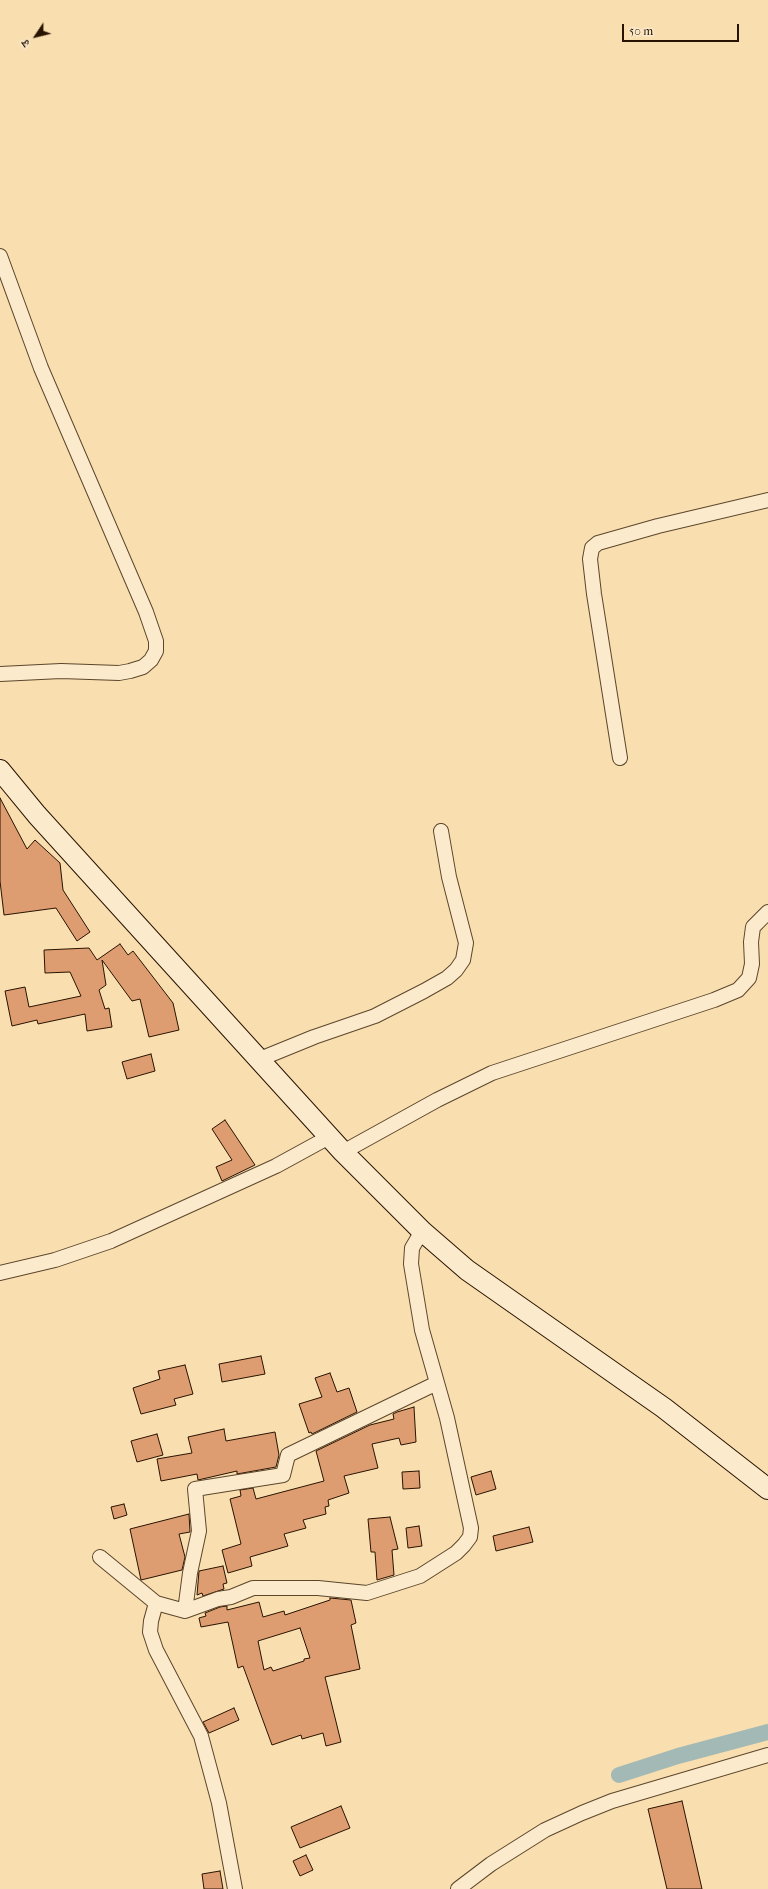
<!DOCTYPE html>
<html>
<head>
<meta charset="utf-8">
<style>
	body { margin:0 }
	#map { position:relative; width:768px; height:1889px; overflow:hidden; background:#f9deaf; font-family:"IM FELL French Canon","Noto Serif Devanagari",serif }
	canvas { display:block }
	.north { position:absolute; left:16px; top:16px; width:40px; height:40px; -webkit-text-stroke:3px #fbeacb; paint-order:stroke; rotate:235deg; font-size:11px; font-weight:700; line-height:16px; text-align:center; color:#281301 }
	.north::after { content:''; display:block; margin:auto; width:14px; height:18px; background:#281301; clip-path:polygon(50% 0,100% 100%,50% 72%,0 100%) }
	.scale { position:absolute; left:622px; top:24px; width:117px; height:18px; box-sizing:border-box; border:2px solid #281301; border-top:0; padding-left:5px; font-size:12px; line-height:14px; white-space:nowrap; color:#281301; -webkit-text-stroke:3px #fbeacb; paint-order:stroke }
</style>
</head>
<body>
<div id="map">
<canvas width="768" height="1889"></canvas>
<div class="north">उ</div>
<div class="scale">50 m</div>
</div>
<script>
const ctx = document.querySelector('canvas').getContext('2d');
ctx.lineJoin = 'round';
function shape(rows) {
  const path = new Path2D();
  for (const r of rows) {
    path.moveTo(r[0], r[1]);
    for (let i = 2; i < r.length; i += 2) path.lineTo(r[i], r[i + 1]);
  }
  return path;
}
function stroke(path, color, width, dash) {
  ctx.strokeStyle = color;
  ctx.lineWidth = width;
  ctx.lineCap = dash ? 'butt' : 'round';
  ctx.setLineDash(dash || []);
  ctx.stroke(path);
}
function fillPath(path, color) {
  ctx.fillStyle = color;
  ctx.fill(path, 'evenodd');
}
stroke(shape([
	[619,1775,678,1756,768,1732]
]), '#a2b9b6', 16);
const building = shape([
	[0,798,27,849,35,840,60,863,63,890,90,932,77,941,56,908,4,915,0,881,0,798],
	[120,944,128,955,133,951,173,1003,179,1030,149,1037,140,999,132,1001,102,960,106,985,99,990,105,1009,109,1008,112,1027,87,1031,85,1014,38,1024,37,1020,12,1026,5,991,25,987,29,1007,81,996,70,972,45,973,44,950,89,948,97,960,120,944],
	[151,1054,155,1071,127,1079,122,1062,151,1054],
	[225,1120,255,1165,222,1181,216,1167,232,1160,212,1129,225,1120],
	[261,1356,265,1374,222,1382,219,1364,261,1356],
	[185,1365,193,1394,174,1399,176,1405,141,1414,133,1388,160,1379,158,1371,185,1365],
	[330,1373,337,1392,349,1388,357,1412,312,1434,311,1432,309,1433,299,1404,322,1397,315,1378,330,1373],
	[414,1407,416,1442,401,1445,399,1438,372,1444,378,1468,344,1476,349,1493,328,1500,329,1506,325,1507,326,1514,303,1520,306,1528,284,1534,288,1546,250,1557,252,1566,228,1573,222,1550,241,1544,230,1499,241,1496,240,1490,253,1488,256,1499,324,1481,316,1451,370,1425,394,1419,393,1414,397,1412,414,1407],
	[224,1429,226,1441,275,1432,279,1455,276,1467,237,1474,237,1471,198,1480,197,1474,161,1481,157,1459,192,1453,188,1437,224,1429],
	[157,1434,163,1455,137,1462,131,1441,157,1434],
	[419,1471,420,1488,403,1489,402,1472,419,1471],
	[491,1471,496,1489,476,1495,471,1477,491,1471],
	[124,1504,127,1515,114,1519,111,1507,124,1504],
	[189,1514,190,1532,179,1534,185,1557,182,1570,141,1580,130,1529,189,1514],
	[390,1517,398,1549,392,1550,394,1575,377,1580,375,1552,371,1552,368,1519,390,1517],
	[419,1526,422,1546,408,1548,406,1528,419,1526],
	[529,1527,533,1542,496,1551,493,1536,529,1527],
	[223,1566,227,1583,223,1584,224,1589,203,1596,202,1593,197,1595,199,1571,223,1566],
	[330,1598,351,1600,356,1623,351,1625,360,1669,325,1677,341,1742,326,1746,323,1733,302,1739,301,1735,272,1745,243,1666,238,1668,228,1622,201,1627,199,1618,206,1616,205,1613,220,1607,227,1606,227,1610,259,1602,263,1617,284,1611,285,1615,330,1600,330,1598],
	[300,1628,310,1658,304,1659,304,1661,273,1671,271,1667,264,1670,258,1641,300,1628],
	[234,1708,239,1720,209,1733,203,1722,234,1708],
	[682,1801,702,1889,667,1889,648,1809,682,1801],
	[341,1806,350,1828,300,1848,291,1827,341,1806],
	[306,1855,313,1870,300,1876,293,1861,306,1855],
	[220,1871,223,1889,204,1889,202,1874,220,1871]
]);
fillPath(building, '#dd9d70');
stroke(building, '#281301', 1);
const minor = shape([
	[0,256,41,368,146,612,156,641,156,651,151,660,143,667,130,671,119,673,61,671,0,674],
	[620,758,594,594,590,559,592,548,598,543,658,526,768,500],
	[260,1059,314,1037,375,1016,424,991,447,978,456,970,463,960,466,943,449,877,441,831],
	[343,1152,437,1100,492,1073,714,1000,738,990,749,978,752,964,751,942,753,927,768,912],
	[0,1273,55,1260,111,1241,276,1166,329,1137],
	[100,1557,156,1603,185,1611,218,1599,231,1597,253,1588,318,1588,367,1593,420,1576,456,1553,464,1545,470,1537,471,1528,447,1418,422,1330,411,1264,412,1248,422,1231],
	[156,1603,151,1621,150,1632,156,1650,201,1736,219,1803,235,1889],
	[185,1611,190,1573,199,1531,195,1489,283,1475,288,1455,437,1383],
	[458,1889,491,1864,545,1830,582,1813,612,1801,768,1755]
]);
const secondary = shape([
	[0,770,37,815,343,1152,422,1231,467,1270,664,1408,768,1489]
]);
stroke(minor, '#5c462c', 16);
stroke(secondary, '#281301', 22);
stroke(minor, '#fbeacb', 14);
stroke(secondary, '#fbeacb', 20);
</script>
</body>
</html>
